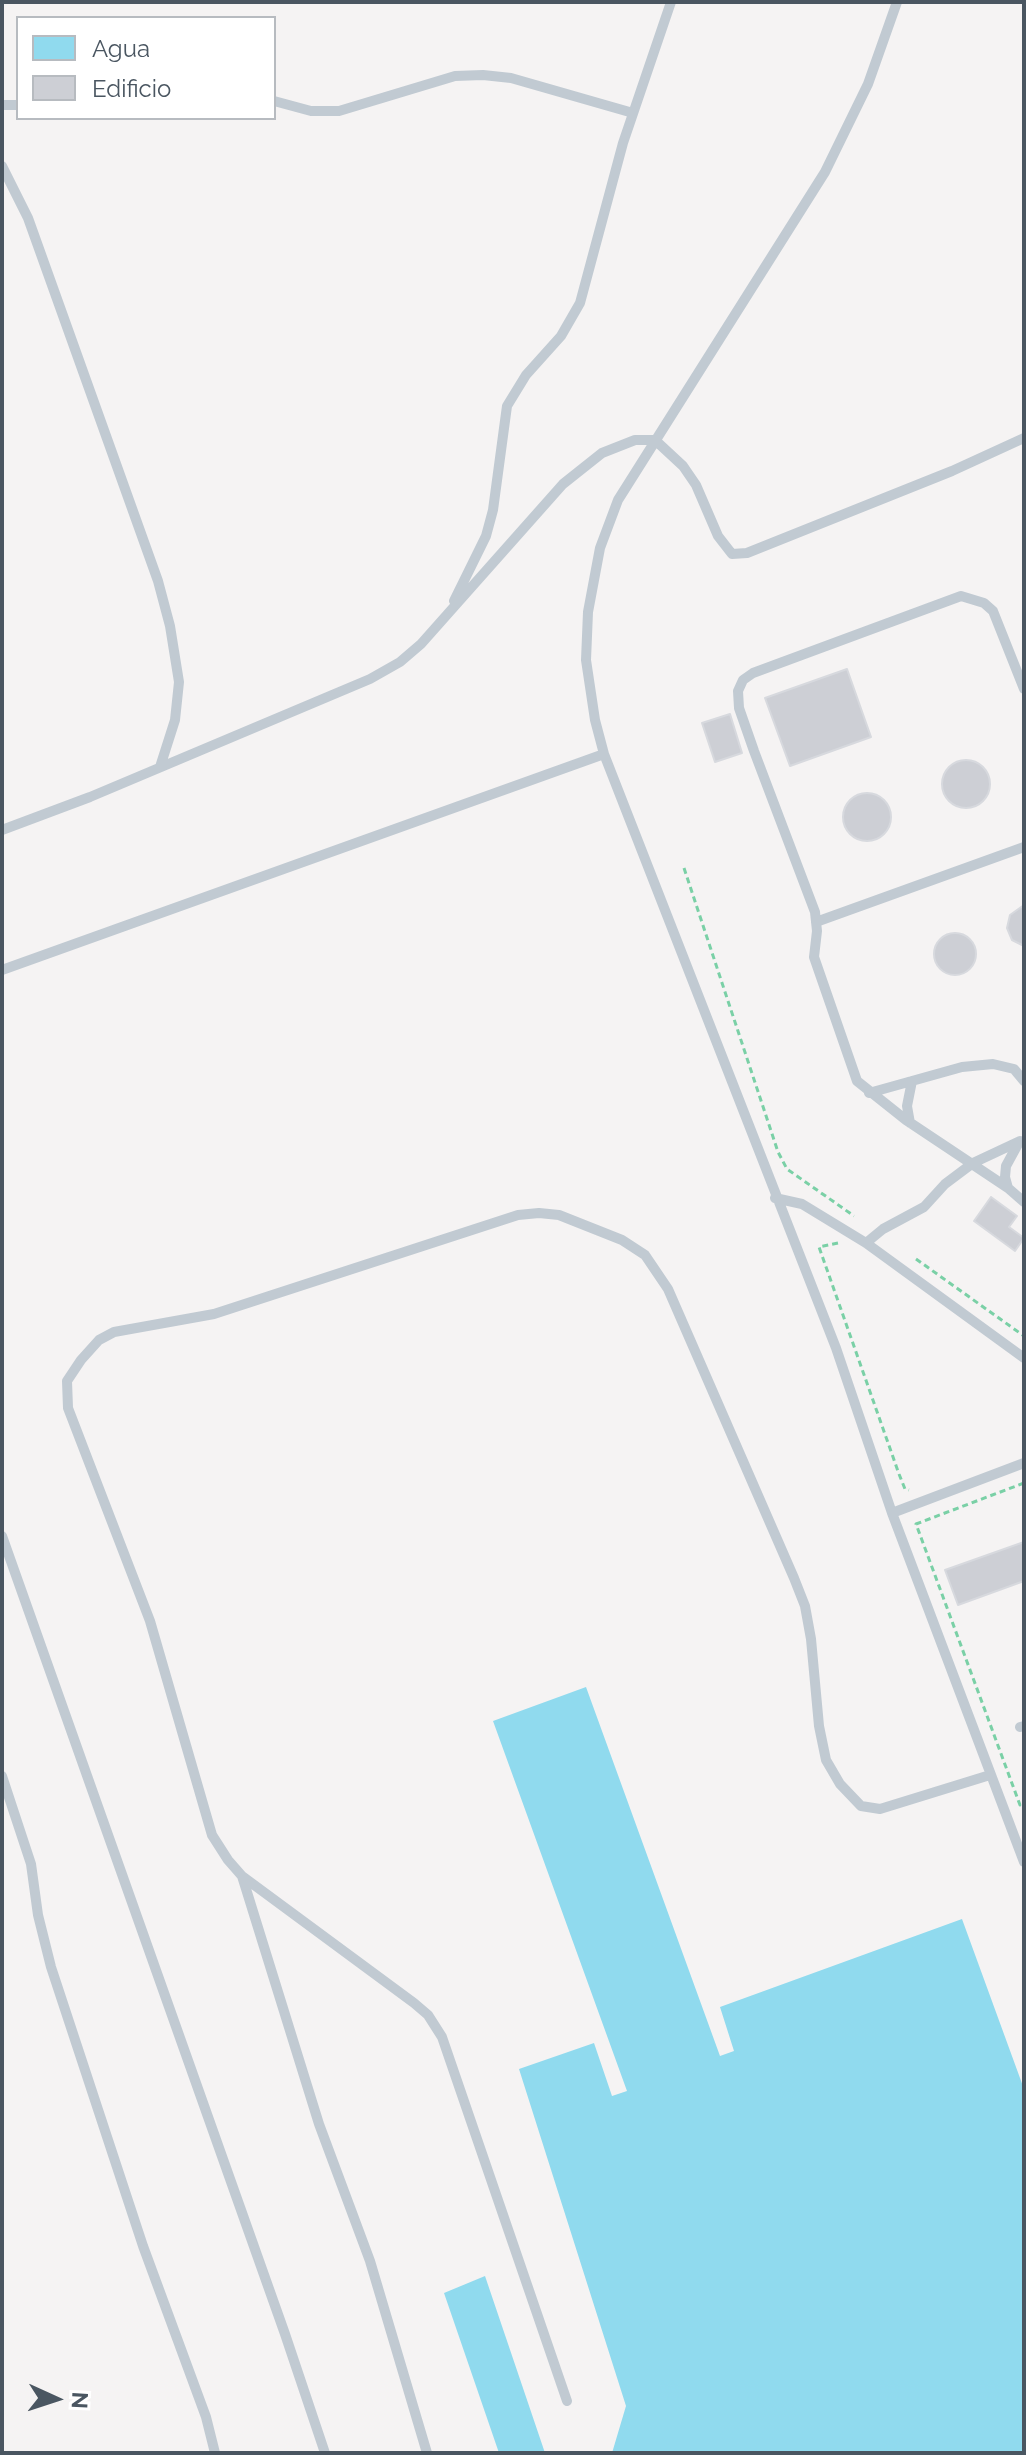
<!DOCTYPE html>
<html>
<head>
<meta charset="utf-8">
<style>
	body { margin:0 }
	#map { position:relative; width:1026px; height:2455px; overflow:hidden; background:#f5f3f3; font-family:Raleway,sans-serif }
	canvas { display:block }
	.frame { position:absolute; inset:0; border:4px solid #4a5661; pointer-events:none }
	.legend { position:absolute; left:16px; top:16px; width:260px; height:104px; box-sizing:border-box; background:#fff; border:2px solid #b7bbc0; margin:0; padding:10px 14px; list-style:none; font-size:24px; color:#4a5661 }
	.legend li { display:flex; align-items:center; gap:16px; height:40px }
	.legend b { width:40px; border:2px solid #b7bbc0 }
	.north { position:absolute; left:16px; top:2359px; width:80px; height:80px; -webkit-text-stroke:6px #fff; paint-order:stroke; rotate:93deg; font-size:22px; font-weight:700; line-height:32px; text-align:center; color:#4a5661 }
	.north::after { content:''; display:block; margin:auto; width:28px; height:36px; background:#4a5661; clip-path:polygon(50% 0,100% 100%,50% 72%,0 100%) }
</style>
</head>
<body>
<div id="map">
<canvas width="1026" height="2455"></canvas>
<div class="frame"></div>
<ul class="legend">
<li><b style="height:22px;background:#90daee"></b>Agua</li>
<li><b style="height:22px;background:#cdcfd5"></b>Edificio</li>
</ul>
<div class="north">N</div>
</div>
<script>
const ctx = document.querySelector('canvas').getContext('2d');
ctx.lineJoin = 'round';
function fillPath(path, color) {
  ctx.fillStyle = color;
  ctx.fill(path, 'evenodd');
}
function shape(rows) {
  const path = new Path2D();
  for (const r of rows) {
    if (r.length === 3) {
      path.moveTo(r[0] + r[2], r[1]);
      path.arc(r[0], r[1], r[2], 0, 2 * Math.PI);
      continue;
    }
    path.moveTo(r[0], r[1]);
    for (let i = 2; i < r.length; i += 2) path.lineTo(r[i], r[i + 1]);
  }
  return path;
}
function stroke(path, color, width, dash) {
  ctx.strokeStyle = color;
  ctx.lineWidth = width;
  ctx.lineCap = dash ? 'butt' : 'round';
  ctx.setLineDash(dash || []);
  ctx.stroke(path);
}
fillPath(shape([
	[586,1687,720,2056,734,2051,720,2007,962,1919,1024,2089,1024,2453,612,2453,626,2406,519,2069,594,2043,612,2096,627,2091,493,1721],
	[485,2276,545,2453,499,2453,444,2293]
]), '#90daee');
const building = shape([
	[847,669,871,737,790,766,765,698,847,669],
	[730,714,742,753,715,762,702,723,730,714],
	[966,784,24],
	[867,817,24],
	[1024,905,1024,946,1012,940,1007,928,1010,915,1024,905],
	[955,954,21],
	[991,1197,1017,1216,1009,1227,1024,1238,1015,1251,974,1221,991,1197],
	[1024,1542,1024,1581,958,1605,945,1570,1024,1542]
]);
fillPath(building, '#cdcfd5');
stroke(building, '#d7d9de', 2);
stroke(shape([
	[684,868,778,1152,787,1169,854,1216],
	[838,1243,819,1247,899,1474,905,1489,909,1490],
	[916,1259,1024,1336],
	[1024,1483,916,1524,1020,1805,1024,1803]
]), '#7ad0a6', 3, [6, 4]);
stroke(shape([
	[897,2,868,84,825,172,618,500,600,548,588,612,586,660,595,720,604,754,836,1348,892,1513,1024,1862],
	[274,101,311,111,339,111,455,76,483,75,511,78,633,113],
	[2,105,18,105],
	[2,166,28,218,158,581,170,626,179,682,175,720,160,767],
	[454,601,486,536,493,510,507,406,526,375,561,336,580,303,623,143,671,2],
	[2,830,90,797,370,679,400,662,421,644,563,484,602,453,635,440,655,440,683,466,696,485,718,536,732,554,747,553,952,471,1024,438],
	[816,922,1024,847],
	[2,970,604,754],
	[869,1093,962,1067,993,1064,1014,1069,1024,1081],
	[910,1123,907,1106,912,1081],
	[1018,1144,1006,1166,1005,1177,1008,1188,1024,1202],
	[1008,1188,906,1120,857,1081,814,957,817,931,815,912,754,751,739,708,738,691,743,680,753,673,961,596,984,603,993,611,1024,689],
	[775,1198,802,1204,866,1243,1024,1358],
	[866,1243,883,1229,924,1207,945,1184,973,1163,1020,1141],
	[892,1513,1024,1463],
	[2,1536,285,2334,325,2453],
	[1020,1727,1024,1726],
	[2,1776,31,1864,38,1915,51,1967,143,2246,206,2417,215,2453],
	[242,1876,319,2124,370,2261,427,2453],
	[567,2401,442,2037,428,2015,414,2003,242,1876,228,1860,212,1835,150,1621,68,1408,67,1381,81,1360,99,1340,114,1332,214,1314,518,1215,539,1213,559,1215,622,1240,645,1255,668,1289,794,1578,805,1606,811,1639,819,1726,826,1760,840,1784,861,1806,880,1809,990,1775]
]), '#c1cad2', 10);
</script>
</body>
</html>
